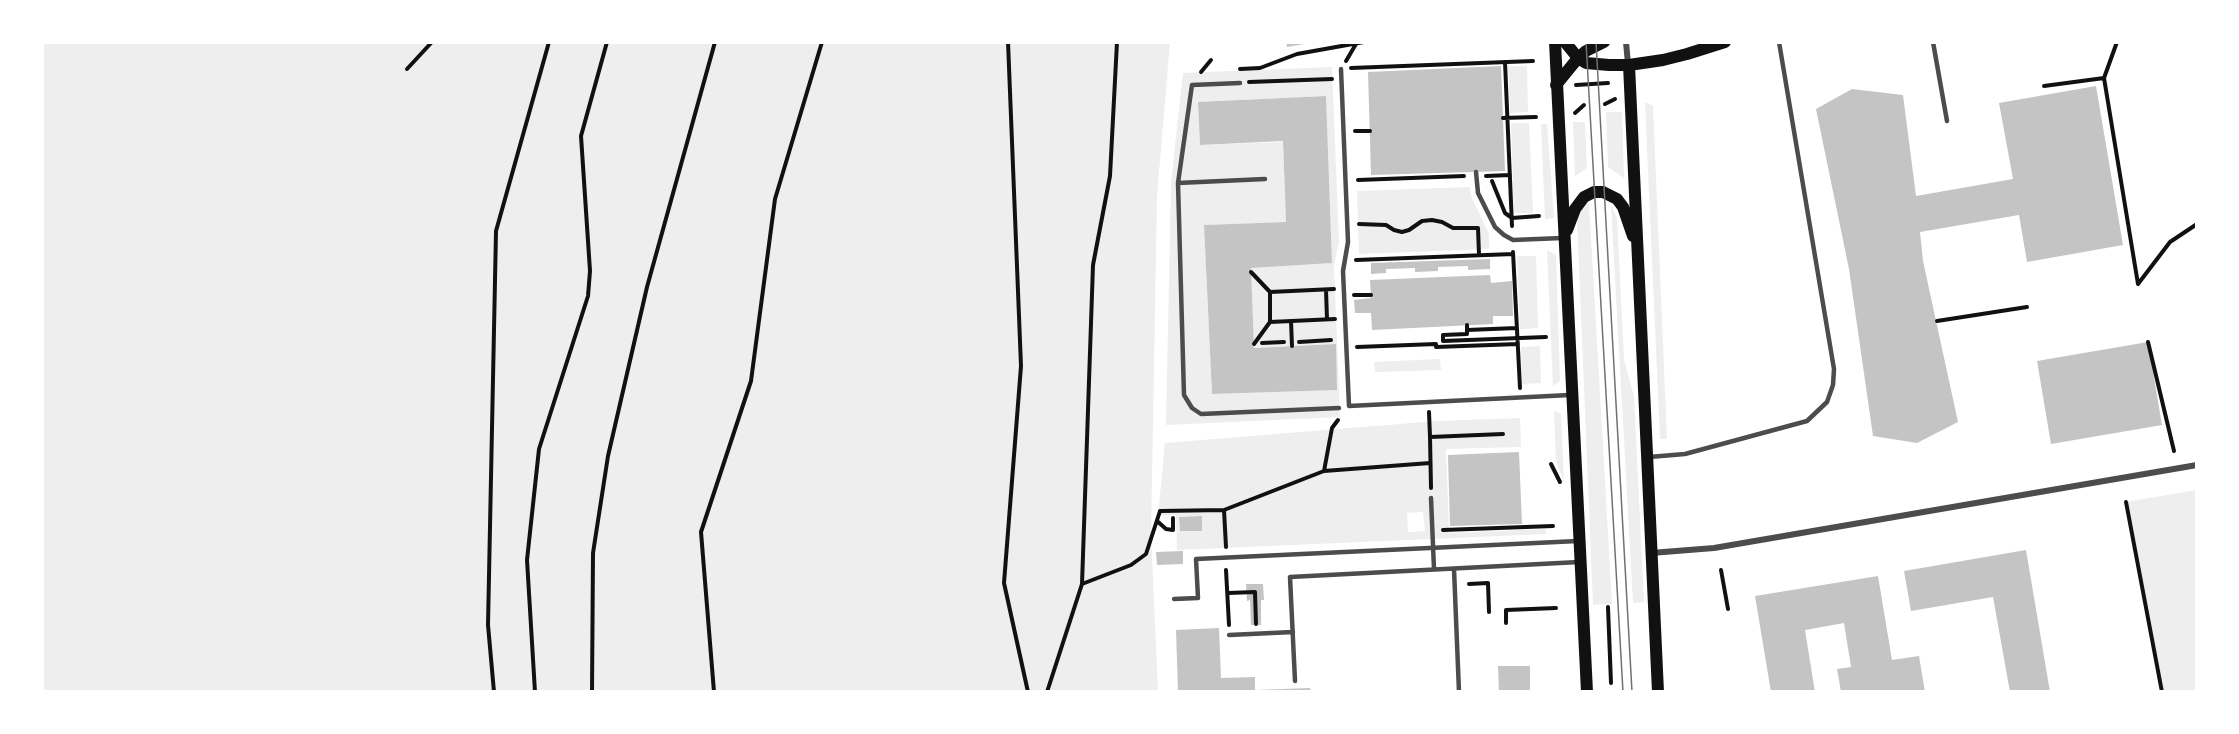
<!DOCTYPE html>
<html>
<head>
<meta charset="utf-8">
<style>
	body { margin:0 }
	#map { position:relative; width:2239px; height:734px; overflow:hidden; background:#fff; font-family:"Public Sans",sans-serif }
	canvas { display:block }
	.frame { position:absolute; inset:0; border:44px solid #fff; pointer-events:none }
</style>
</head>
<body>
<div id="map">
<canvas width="2239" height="734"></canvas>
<div class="frame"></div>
</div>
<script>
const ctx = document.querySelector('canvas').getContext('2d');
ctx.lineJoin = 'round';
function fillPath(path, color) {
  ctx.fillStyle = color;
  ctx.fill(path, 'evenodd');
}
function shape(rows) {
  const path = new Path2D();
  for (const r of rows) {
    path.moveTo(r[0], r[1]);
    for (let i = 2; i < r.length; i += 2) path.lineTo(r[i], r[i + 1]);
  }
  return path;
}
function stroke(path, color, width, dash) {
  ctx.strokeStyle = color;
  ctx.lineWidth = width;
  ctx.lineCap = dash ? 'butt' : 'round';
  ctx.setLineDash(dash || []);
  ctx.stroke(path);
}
fillPath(shape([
	[42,42,1170,42,1157,196,1151,535,1158,692,42,692],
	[1508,66,1527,66,1528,112,1510,113],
	[1332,67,1339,242,1334,266,1340,417,1166,425,1171,183,1183,73],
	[1326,96,1332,263,1251,268,1254,348,1335,344,1337,390,1212,394,1204,225,1286,222,1283,142,1200,145,1198,102],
	[1645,102,1653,106,1667,439,1660,439],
	[1606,112,1622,112,1624,178,1608,167],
	[1573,122,1585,122,1587,168,1575,176],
	[1511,123,1529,123,1533,213,1514,213],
	[1541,124,1547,124,1554,218,1545,219],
	[1470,187,1471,196,1489,234,1489,249,1359,254,1357,191],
	[1589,202,1612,604,1593,605,1577,219,1582,207],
	[1611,205,1617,218,1624,360,1634,396,1644,602,1633,603],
	[1547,250,1556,255,1560,381,1553,386],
	[1517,256,1536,256,1538,328,1520,329],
	[1540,346,1541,383,1522,384,1521,347],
	[1440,359,1441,370,1375,372,1374,362],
	[1554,411,1561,414,1564,481,1556,462],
	[1520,418,1521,447,1446,449,1449,533,1546,529,1546,534,1177,550,1176,515,1158,515,1165,443,1437,421],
	[1423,512,1425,531,1408,532,1407,513],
	[1202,516,1202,531,1180,531,1179,517],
	[2197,490,2197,692,2162,692,2126,502]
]), '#eee');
fillPath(shape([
	[1286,42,1310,42,1310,43,1287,47],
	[1501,66,1505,171,1371,175,1368,72],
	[2096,86,2123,245,2027,262,2019,215,1920,232,1923,261,1958,422,1917,443,1873,436,1849,269,1816,109,1852,89,1903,95,1916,196,2013,179,1999,103],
	[1326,96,1332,263,1251,268,1254,348,1336,344,1337,390,1212,394,1204,225,1286,222,1283,141,1200,145,1198,102],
	[1490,259,1490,269,1468,270,1468,266,1438,267,1438,271,1415,272,1415,268,1386,269,1386,273,1371,274,1371,263],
	[1490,275,1491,283,1512,281,1513,316,1493,316,1493,324,1372,330,1371,313,1355,313,1354,300,1371,298,1370,280],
	[2148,342,2162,425,2051,444,2037,361],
	[1519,452,1522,524,1450,526,1448,455],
	[1202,516,1202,531,1180,531,1179,517],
	[2026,550,2050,692,2010,692,1993,597,1911,611,1904,571],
	[1183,551,1183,564,1157,565,1156,552],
	[1878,576,1892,660,1919,656,1925,692,1841,692,1837,669,1851,667,1844,623,1805,630,1815,692,1771,692,1755,596],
	[1246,584,1263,584,1264,600,1261,600,1261,625,1251,625,1250,600,1247,601],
	[1219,628,1221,678,1255,677,1255,690,1310,688,1311,692,1178,692,1176,630],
	[1498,666,1530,666,1530,692,1499,692]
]), '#c4c4c4');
stroke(shape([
	[1008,42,1021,366,1004,583,1028,692],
	[1346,61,1356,44],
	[1505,62,1512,226],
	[1351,68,1533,61],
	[407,69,432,42],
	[1240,69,1260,68,1297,54,1364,42],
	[1201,72,1211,60],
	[2104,78,2117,42],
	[1249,82,1332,79],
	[1576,85,1608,83],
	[2044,86,2104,78,2138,284],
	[1605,104,1615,99],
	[1575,113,1584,105],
	[1503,118,1536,117],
	[1355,131,1370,131],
	[1486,176,1510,175],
	[1358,180,1464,176],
	[1492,181,1505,213,1512,218,1539,216],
	[1359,224,1386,225,1394,230,1402,232,1409,230,1422,221,1432,220,1442,222,1453,228,1478,228,1479,255],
	[1513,252,1520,388],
	[1356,260,1513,254],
	[1251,272,1270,292,1334,289],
	[2138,284,2170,242,2197,224],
	[1326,290,1327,319],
	[1270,292,1270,322],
	[1354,295,1371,295],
	[1291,321,1292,346],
	[1937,321,2027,307],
	[1467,325,1467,330,1517,328],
	[1467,330,1467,334,1443,335,1443,341,1546,337],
	[1299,342,1331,340],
	[2148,342,2174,451],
	[1262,343,1284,342],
	[1254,344,1270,322,1335,319],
	[1357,347,1436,344,1436,347,1518,344],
	[1429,412,1430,437],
	[1551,464,1560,482],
	[1324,471,1332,428,1338,420],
	[1431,488,1430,437,1503,434],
	[2126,502,2162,692],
	[1224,510,1324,471,1430,463],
	[1157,521,1166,529,1173,530,1173,518],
	[1443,530,1553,526],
	[1226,570,1229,625],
	[1721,570,1728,609],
	[1082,584,1131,565,1146,554,1160,511,1224,510,1226,547],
	[1469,584,1488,583,1489,612],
	[1228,593,1255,592,1256,624],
	[1608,607,1611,683],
	[1506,623,1506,610,1556,608],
	[494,692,488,625,496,231,549,42],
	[535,692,527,560,539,449,588,296,590,271,581,136,607,42],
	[592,692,593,553,608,456,647,287,715,42],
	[714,692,701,532,751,381,775,199,822,42],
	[1047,692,1082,584,1093,265,1110,176,1117,42]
]), '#111', 4);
stroke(shape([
	[1933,42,1947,121],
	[1341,69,1348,242,1343,271,1349,406,1570,395],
	[1240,83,1192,85,1178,183,1184,395,1192,408,1201,414,1339,408],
	[1476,172,1478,193,1495,227,1504,235,1513,240,1562,238],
	[1178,183,1265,179],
	[1649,457,1685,454,1807,421,1827,402,1833,385,1834,369,1779,42],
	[1431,498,1434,569],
	[1454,569,1459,692],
	[1174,599,1198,598,1196,559,1578,541],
	[1229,635,1293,632],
	[1295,681,1290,577,1579,562]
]), '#4c4c4c', 4.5);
stroke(shape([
	[1626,42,1628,64],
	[1651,553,1714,548,2197,465]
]), '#4c4c4c', 6);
stroke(shape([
	[1555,42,1587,692],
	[1565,42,1578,58,1586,63,1609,65,1629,65,1663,60,1687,54,1725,42],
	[1629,65,1658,692],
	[1556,85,1578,58,1586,51,1604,42],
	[1567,230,1575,209,1584,197,1594,192,1603,192,1617,199,1623,207,1633,236]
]), '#111', 12);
stroke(shape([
	[1586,42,1623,692],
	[1596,42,1632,692]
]), '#707070', 1.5);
</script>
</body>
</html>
